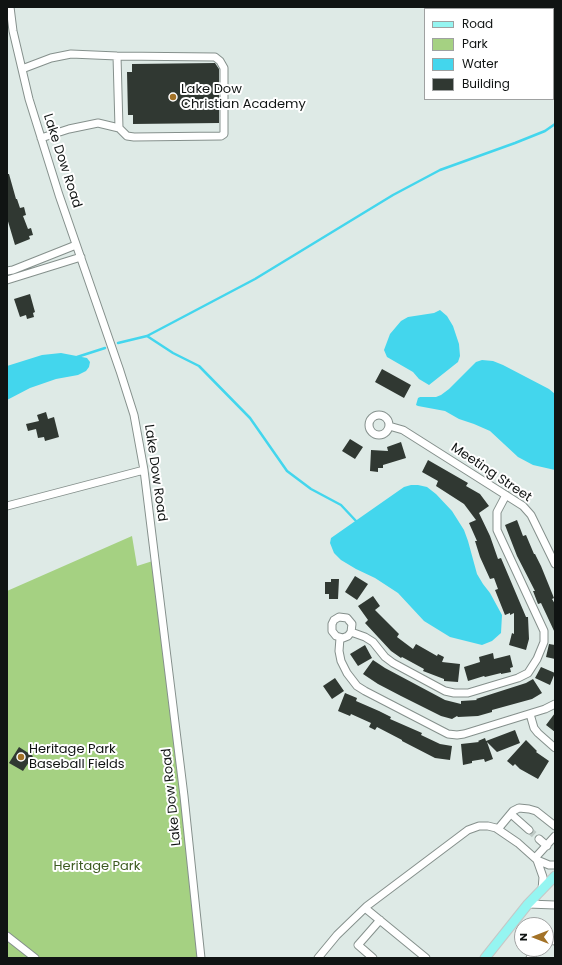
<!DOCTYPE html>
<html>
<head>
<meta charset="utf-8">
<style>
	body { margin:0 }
	#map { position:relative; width:562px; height:965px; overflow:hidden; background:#deeae6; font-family:Poppins,sans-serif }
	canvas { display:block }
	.frame { position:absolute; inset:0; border:8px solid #101413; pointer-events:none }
	.legend { position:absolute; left:424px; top:8px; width:130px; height:92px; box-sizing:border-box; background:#fff; border:1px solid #9fa1a1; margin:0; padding:5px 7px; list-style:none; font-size:12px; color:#101413 }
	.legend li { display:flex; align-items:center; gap:8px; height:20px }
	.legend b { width:20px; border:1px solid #9fa1a1 }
	.north { position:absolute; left:514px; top:917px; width:40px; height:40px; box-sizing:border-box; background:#fff; border:1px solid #9fa1a1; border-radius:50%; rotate:270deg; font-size:11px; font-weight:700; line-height:16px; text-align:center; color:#101413 }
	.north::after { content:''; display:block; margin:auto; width:14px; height:18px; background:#a37227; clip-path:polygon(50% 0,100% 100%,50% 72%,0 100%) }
</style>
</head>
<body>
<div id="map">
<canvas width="562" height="965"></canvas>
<div class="frame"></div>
<ul class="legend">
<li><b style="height:5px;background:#95f5f1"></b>Road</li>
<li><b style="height:11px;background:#a5d182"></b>Park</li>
<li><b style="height:11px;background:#43d6ed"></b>Water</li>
<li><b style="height:11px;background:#303832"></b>Building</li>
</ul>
<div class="north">N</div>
</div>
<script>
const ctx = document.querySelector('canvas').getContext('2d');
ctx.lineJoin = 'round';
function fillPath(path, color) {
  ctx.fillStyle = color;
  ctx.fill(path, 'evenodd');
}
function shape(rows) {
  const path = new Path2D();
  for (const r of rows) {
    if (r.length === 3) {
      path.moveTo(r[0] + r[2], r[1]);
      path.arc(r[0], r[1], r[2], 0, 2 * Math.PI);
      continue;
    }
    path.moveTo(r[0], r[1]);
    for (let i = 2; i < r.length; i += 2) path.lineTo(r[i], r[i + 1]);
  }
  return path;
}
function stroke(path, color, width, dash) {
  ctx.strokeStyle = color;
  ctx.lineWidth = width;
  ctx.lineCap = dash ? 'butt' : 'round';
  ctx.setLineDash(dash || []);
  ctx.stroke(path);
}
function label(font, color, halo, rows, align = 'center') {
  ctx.font = font + ' Poppins,sans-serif';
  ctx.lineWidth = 4;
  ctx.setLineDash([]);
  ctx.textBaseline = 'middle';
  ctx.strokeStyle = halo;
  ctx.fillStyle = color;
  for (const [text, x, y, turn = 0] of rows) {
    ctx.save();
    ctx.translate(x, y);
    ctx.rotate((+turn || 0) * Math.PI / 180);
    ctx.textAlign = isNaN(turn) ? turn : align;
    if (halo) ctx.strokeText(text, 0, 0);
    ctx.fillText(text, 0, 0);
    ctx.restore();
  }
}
fillPath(shape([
	[132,536,137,566,159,559,193,898,203,958,7,958,7,591]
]), '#a5d182');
fillPath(shape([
	[440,310,447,316,453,326,459,344,460,356,458,362,429,385,419,379,413,372,387,357,384,350,390,334,401,321,408,317,434,313],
	[61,353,87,358,90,362,89,367,86,371,78,375,56,379,30,388,7,400,7,366,42,355],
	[482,360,493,361,503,365,549,389,555,394,555,470,533,465,518,457,490,431,474,424,459,419,445,411,418,406,416,405,418,398,420,397,436,397,441,395,449,389,476,362],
	[411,485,418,485,427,487,436,494,452,511,464,530,468,541,477,574,483,584,490,593,502,615,501,633,492,641,482,645,450,637,424,621,398,593,375,578,356,569,341,560,334,553,330,543,331,538,404,487]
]), '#43d6ed');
stroke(shape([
	[147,336,173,353,199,366,250,418,287,471,311,489,341,505,356,521],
	[118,343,147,336,255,279,393,195,440,170,515,143,545,131,555,124],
	[77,357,105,348]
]), '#43d6ed', 2.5);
fillPath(shape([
	[215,63,219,69,219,123,133,124,133,115,128,115,127,72,132,72,132,64],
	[7,174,9,174,16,199,17,199,20,208,24,207,26,215,23,216,28,229,31,228,33,235,29,236,30,239,15,245,7,218],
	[30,294,35,312,33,313,34,317,27,319,26,315,20,317,14,299],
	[382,369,411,385,404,398,375,382],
	[46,412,48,419,54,417,59,437,45,441,44,437,38,438,36,429,28,431,26,424,39,421,37,415],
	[350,439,363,447,355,459,342,451],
	[401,442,406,458,383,465,383,468,378,468,378,472,370,471,371,450,388,451,387,447],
	[428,460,468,483,466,486,480,494,489,506,479,513,490,536,498,559,501,558,526,617,528,617,529,639,526,650,509,645,512,633,514,634,514,613,510,615,510,613,505,615,495,590,498,589,494,578,490,579,480,557,475,541,477,541,469,523,476,520,464,504,436,486,438,481,422,472],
	[517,520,523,536,526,535,534,554,535,554,541,566,554,598,552,599,555,604,555,633,541,603,538,604,533,591,535,591,517,556,505,525],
	[355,576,368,584,357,600,345,592],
	[331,579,339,579,338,599,329,599,329,594,325,594,325,582,331,582],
	[373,596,380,606,375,610,399,634,397,637,413,649,416,644,437,656,438,654,444,657,442,662,460,664,458,682,444,681,444,679,423,671,424,669,402,657,401,658,391,651,365,623,368,620,358,606],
	[549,644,555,645,555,659,546,657],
	[365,645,372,658,358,666,350,654],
	[493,653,494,659,510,655,513,667,510,668,511,672,501,674,501,673,485,677,484,676,468,681,464,667,480,662,479,657],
	[373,660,385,668,445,700,461,704,461,701,477,700,476,699,526,683,533,679,542,693,532,699,492,710,492,712,478,716,458,717,457,716,452,719,441,716,401,696,378,684,363,674],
	[541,667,555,673,550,685,535,678],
	[335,678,344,691,332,699,323,686],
	[345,693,357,698,356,701,379,711,391,717,390,719,422,733,421,735,440,744,452,746,450,760,435,758,402,741,402,740,377,727,375,730,369,727,371,723,351,714,350,716,338,711],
	[555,713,555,732,546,725],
	[515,730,520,743,497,752,487,742,493,759,485,762,484,759,472,761,472,763,463,765,461,744,479,742,478,741,485,738,486,741],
	[526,740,537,751,536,752,549,761,538,779,520,769,515,764,513,766,507,761],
	[19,747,33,756,23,771,9,763]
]), '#303832');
stroke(shape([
	[529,830,539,839]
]), '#bfcac6', 7, [7, 3.5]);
const minor = shape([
	[10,7,13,31,29,99,59,195,120,371,134,415,144,470,184,796,201,958],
	[117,56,119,128],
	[22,69,51,58,71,54,117,56,215,57,220,61,224,68,224,134,221,136,134,137,127,136,119,128,98,123,69,129,41,138],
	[7,271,13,270,76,245],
	[7,280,81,257],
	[379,425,10],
	[389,426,403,430,523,506,531,515,555,564],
	[7,506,144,470],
	[351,632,352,624,347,618,339,617,334,620,332,624,332,631,336,636,343,638,348,636,351,632,365,637,373,642,385,657,393,663,445,691,454,693,468,693,518,678,528,673,537,659,544,642,544,631,497,530,497,512,506,495],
	[340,638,339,651,341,661,347,673,357,686,365,691,448,734,457,735,464,734,545,709,555,704],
	[530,714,534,728,538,733,555,748],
	[511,814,529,830],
	[498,829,513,811,519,808,529,809,536,811,555,826],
	[539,839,547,846],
	[535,858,555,836],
	[537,860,543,877,542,890],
	[528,904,555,905],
	[365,908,426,958],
	[7,936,35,958],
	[546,942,549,940,555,941],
	[318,958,337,935,367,906,468,830,479,826,488,826,496,828,518,843,537,860,549,865,555,865],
	[373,958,358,945,380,920],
	[530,958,537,949]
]);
const major = shape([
	[485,958,528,904,555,876]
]);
stroke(minor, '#85908c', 9);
stroke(major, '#c6c7c6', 11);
stroke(minor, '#fff', 7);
stroke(major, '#95f5f1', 9);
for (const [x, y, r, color] of [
	[173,97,4,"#a37227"],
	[21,757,4,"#a37227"]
]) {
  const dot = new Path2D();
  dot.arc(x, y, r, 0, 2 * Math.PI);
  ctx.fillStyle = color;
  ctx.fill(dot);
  stroke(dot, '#fff', 1.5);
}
label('13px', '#101413', '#fff', [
	["Lake Dow",181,90],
	["Christian Academy",181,105],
	["Heritage Park",29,750],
	["Baseball Fields",29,765]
], 'left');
label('13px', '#101413', '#fff', [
	["Lake Dow Road",62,161,72],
	["Lake Dow Road",155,473,82],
	["Meeting Street",491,473,34],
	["Lake Dow Road",172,797,-96]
]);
label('13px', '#3d5b21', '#fff', [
	["Heritage Park",97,867]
]);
</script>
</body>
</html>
